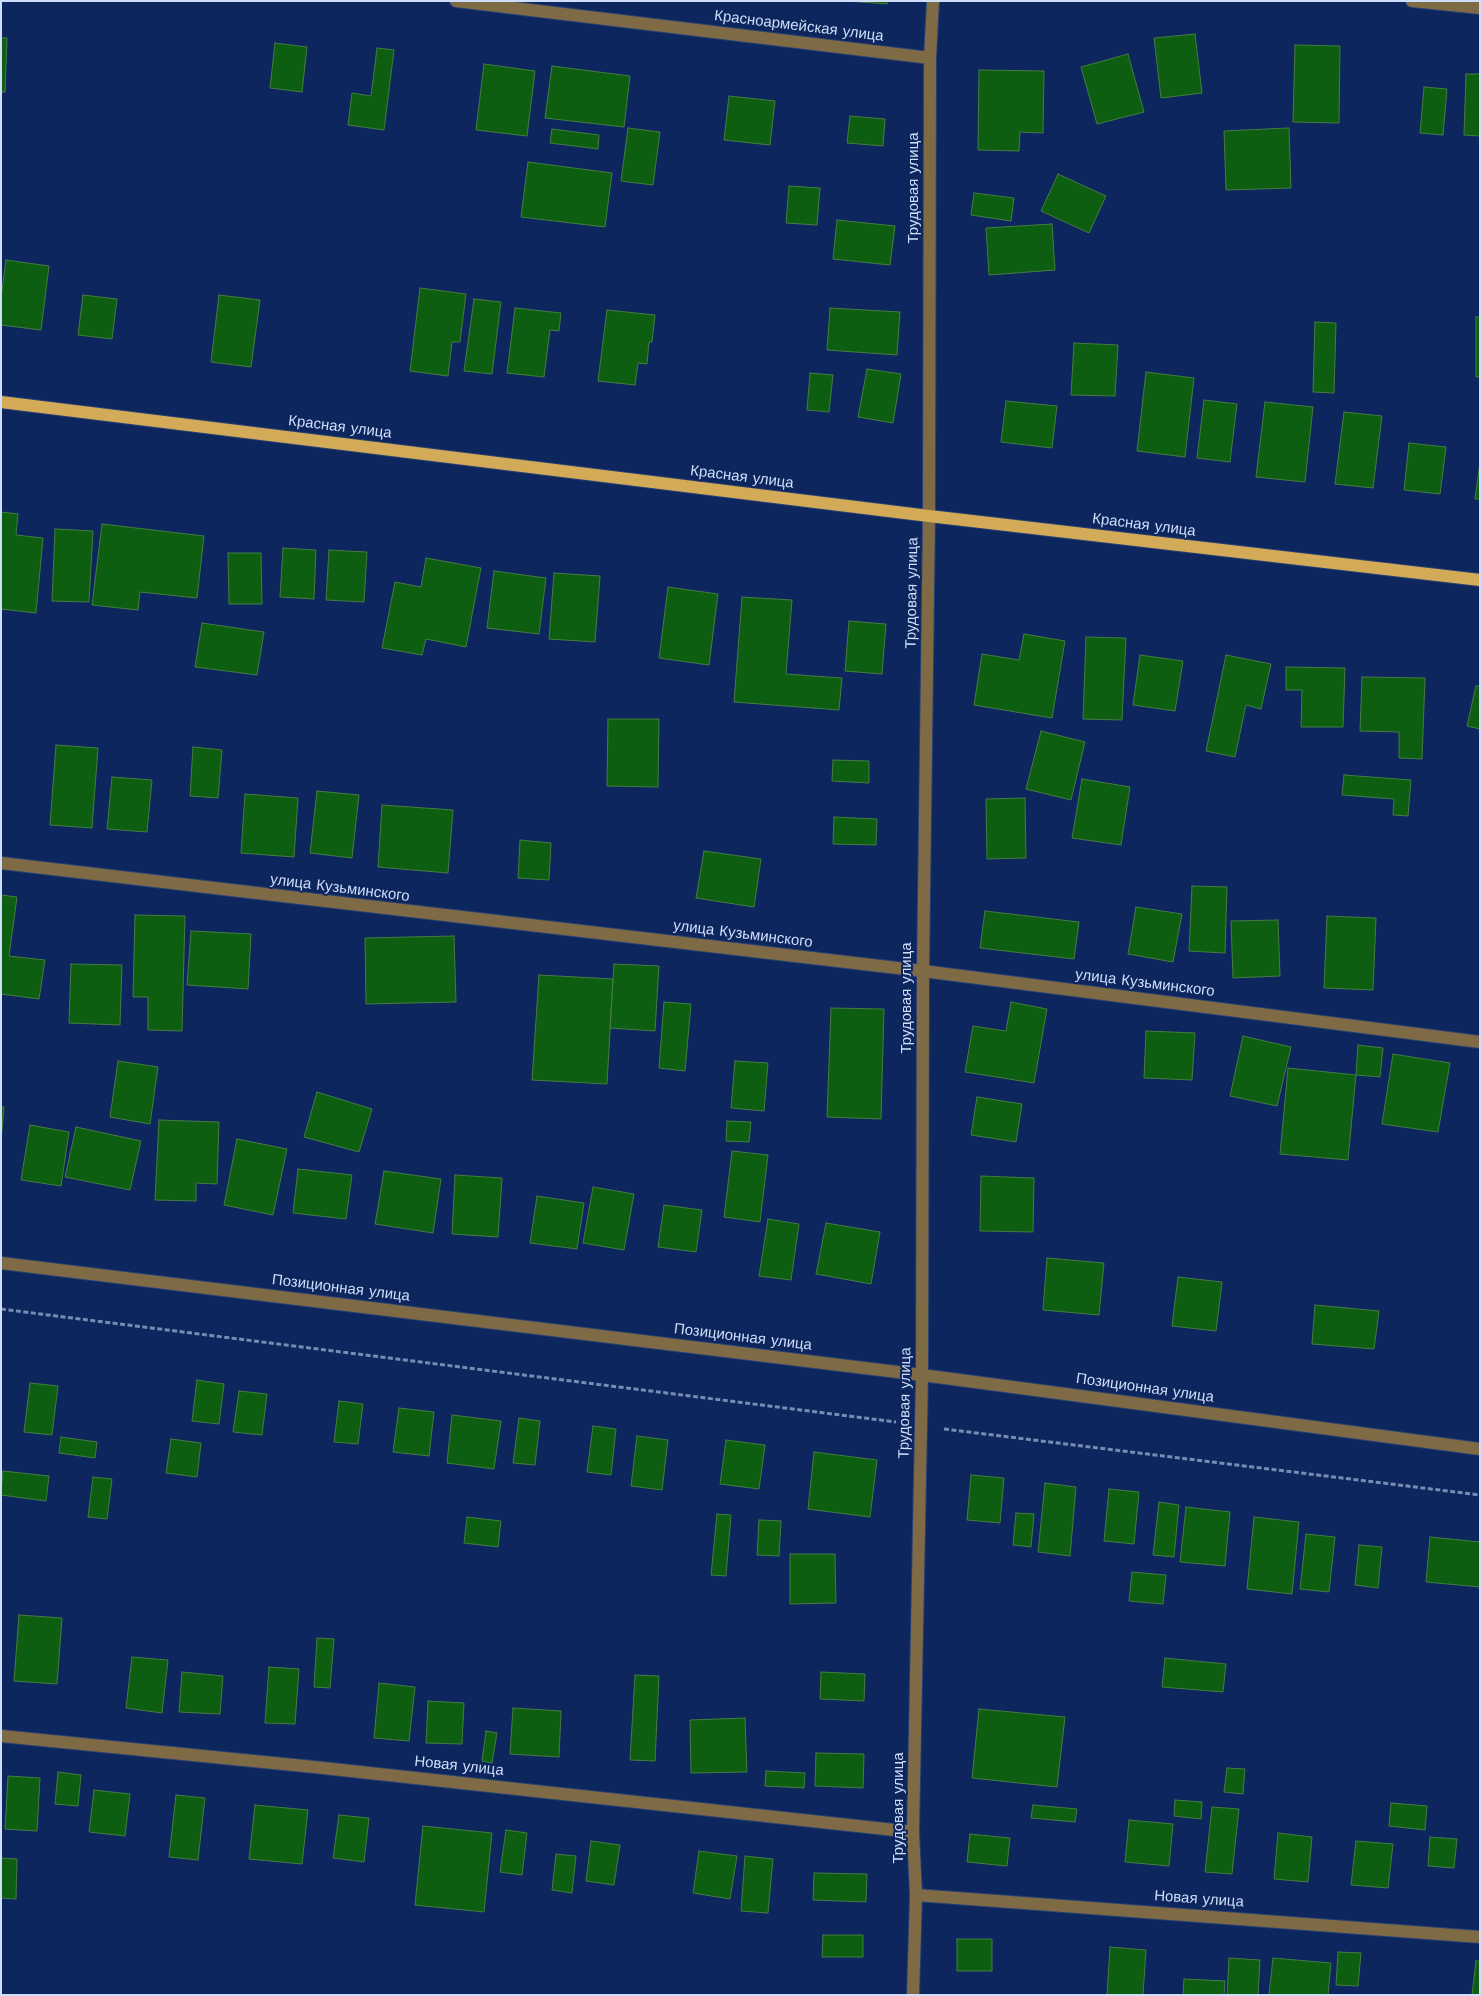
<!DOCTYPE html>
<html>
<head>
<meta charset="utf-8">
<style>
	body { margin:0 }
	#map { position:relative; width:1481px; height:1996px; overflow:hidden; background:#0d265d; font-family:"Work Sans",sans-serif }
	canvas { display:block }
	.frame { position:absolute; inset:0; border:2px solid #cfdefa; pointer-events:none }
</style>
</head>
<body>
<div id="map">
<canvas width="1481" height="1996"></canvas>
<div class="frame"></div>
</div>
<script>
const ctx = document.querySelector('canvas').getContext('2d');
ctx.lineJoin = 'round';
function fillPath(path, color) {
  ctx.fillStyle = color;
  ctx.fill(path, 'evenodd');
}
function shape(rows) {
  const path = new Path2D();
  for (const r of rows) {
    path.moveTo(r[0], r[1]);
    for (let i = 2; i < r.length; i += 2) path.lineTo(r[i], r[i + 1]);
  }
  return path;
}
function stroke(path, color, width, dash) {
  ctx.strokeStyle = color;
  ctx.lineWidth = width;
  ctx.lineCap = dash ? 'butt' : 'round';
  ctx.setLineDash(dash || []);
  ctx.stroke(path);
}
function label(font, color, halo, rows, align = 'center') {
  ctx.font = font + ' "Work Sans",sans-serif';
  ctx.lineWidth = 4;
  ctx.setLineDash([]);
  ctx.textBaseline = 'middle';
  ctx.strokeStyle = halo;
  ctx.fillStyle = color;
  for (const [text, x, y, turn = 0] of rows) {
    ctx.save();
    ctx.translate(x, y);
    ctx.rotate((+turn || 0) * Math.PI / 180);
    ctx.textAlign = isNaN(turn) ? turn : align;
    if (halo) ctx.strokeText(text, 0, 0);
    ctx.fillText(text, 0, 0);
    ctx.restore();
  }
}
const building = shape([
	[847,1,887,1,887,4,847,1],
	[1195,34,1202,93,1161,98,1154,38,1195,34],
	[1,38,7,38,5,92,1,92,1,38],
	[275,43,307,47,302,92,270,88,275,43],
	[1295,45,1340,46,1339,123,1293,122,1295,45],
	[377,48,394,50,384,130,348,125,352,93,371,96,377,48],
	[1128,54,1144,112,1097,124,1081,67,1128,54],
	[484,64,535,71,527,136,476,130,484,64],
	[552,66,630,76,624,127,545,118,552,66],
	[979,70,1044,71,1043,133,1020,132,1019,151,978,150,979,70],
	[1466,74,1480,74,1480,136,1464,135,1466,74],
	[1424,87,1447,89,1443,135,1420,133,1424,87],
	[729,96,775,101,770,145,724,140,729,96],
	[850,116,885,119,883,146,847,143,850,116],
	[628,128,660,132,653,185,621,181,628,128],
	[1289,128,1291,188,1226,190,1224,131,1289,128],
	[552,129,599,135,598,149,550,143,552,129],
	[528,162,612,173,605,227,521,217,528,162],
	[1058,174,1106,196,1089,233,1041,211,1058,174],
	[789,186,820,188,817,225,786,223,789,186],
	[974,193,1014,198,1011,221,971,215,974,193],
	[837,220,895,226,890,265,833,259,837,220],
	[1052,224,1055,270,989,275,986,228,1052,224],
	[6,260,49,266,41,330,1,325,1,297,6,260],
	[420,288,466,294,460,342,452,342,448,376,410,371,420,288],
	[83,295,117,299,112,339,78,335,83,295],
	[219,295,260,300,251,367,211,362,219,295],
	[474,299,501,302,492,374,464,371,474,299],
	[515,308,561,313,559,331,550,330,544,377,507,373,515,308],
	[830,308,900,312,897,355,827,350,830,308],
	[607,310,655,315,652,342,649,342,647,364,638,363,635,385,598,381,607,310],
	[1476,317,1480,317,1480,377,1476,377,1476,317],
	[1315,322,1336,323,1334,393,1313,392,1315,322],
	[1074,343,1118,345,1115,396,1071,395,1074,343],
	[867,369,901,374,893,423,858,417,867,369],
	[1146,372,1194,378,1185,457,1137,451,1146,372],
	[810,373,833,375,829,412,807,410,810,373],
	[1204,400,1237,404,1230,462,1197,458,1204,400],
	[1006,401,1057,406,1052,448,1001,442,1006,401],
	[1265,402,1313,407,1305,482,1256,477,1265,402],
	[1344,412,1382,416,1373,488,1335,484,1344,412],
	[1409,443,1446,447,1440,494,1404,490,1409,443],
	[1480,462,1480,499,1475,499,1480,462],
	[1,512,18,514,16,535,43,538,36,613,1,609,1,512],
	[102,524,204,536,197,598,140,592,138,610,92,605,102,524],
	[55,529,93,531,89,602,52,601,55,529],
	[283,548,316,550,314,599,280,597,283,548],
	[329,550,367,552,364,602,326,600,329,550],
	[228,553,261,553,262,604,229,604,228,553],
	[426,558,481,568,466,647,426,639,422,655,382,648,395,582,421,587,426,558],
	[494,571,546,578,539,634,487,628,494,571],
	[554,573,600,576,595,642,549,639,554,573],
	[668,587,718,594,709,665,659,658,668,587],
	[742,597,792,600,786,674,842,678,839,710,734,702,742,597],
	[849,621,886,624,882,674,845,671,849,621],
	[202,623,264,632,257,675,195,667,202,623],
	[1024,634,1065,641,1052,718,974,705,982,654,1019,660,1024,634],
	[1086,637,1126,638,1122,720,1083,719,1086,637],
	[1140,655,1183,661,1175,711,1133,705,1140,655],
	[1226,655,1271,664,1261,709,1246,705,1235,757,1206,751,1226,655],
	[1286,667,1345,668,1343,727,1301,727,1302,690,1286,690,1286,667],
	[1362,677,1425,678,1422,759,1399,758,1399,732,1360,731,1362,677],
	[1476,686,1480,686,1480,729,1467,726,1476,686],
	[608,719,659,719,658,787,607,786,608,719],
	[1041,731,1085,742,1071,800,1026,789,1041,731],
	[56,745,98,748,92,828,50,825,56,745],
	[193,747,222,750,218,798,190,796,193,747],
	[833,760,869,761,869,783,832,781,833,760],
	[1344,775,1411,780,1408,816,1393,815,1394,799,1342,795,1344,775],
	[112,777,152,780,147,832,107,829,112,777],
	[1082,779,1130,787,1121,845,1072,838,1082,779],
	[317,791,359,795,352,858,310,853,317,791],
	[245,794,298,798,294,857,241,853,245,794],
	[1025,798,1026,858,987,859,986,799,1025,798],
	[382,805,453,810,448,873,378,867,382,805],
	[834,817,877,819,876,845,833,844,834,817],
	[520,840,551,843,549,880,518,878,520,840],
	[704,851,761,859,754,907,696,898,704,851],
	[1192,886,1227,887,1225,953,1189,951,1192,886],
	[1,895,17,897,9,956,45,960,39,999,1,994,1,895],
	[1136,907,1182,914,1173,962,1128,954,1136,907],
	[985,911,1079,922,1074,959,980,948,985,911],
	[135,915,185,916,182,1031,148,1030,148,997,133,997,135,915],
	[1327,916,1376,918,1373,990,1324,988,1327,916],
	[1278,920,1280,976,1233,978,1231,921,1278,920],
	[191,931,251,934,248,989,187,985,191,931],
	[454,936,456,1002,366,1004,365,938,454,936],
	[71,964,122,965,120,1025,69,1023,71,964],
	[614,964,659,966,655,1031,610,1028,614,964],
	[539,975,613,979,607,1084,532,1080,539,975],
	[664,1002,691,1004,685,1071,659,1068,664,1002],
	[1011,1002,1047,1009,1034,1083,965,1072,973,1026,1006,1031,1011,1002],
	[831,1008,884,1009,881,1119,827,1117,831,1008],
	[1146,1031,1195,1033,1192,1080,1144,1078,1146,1031],
	[1243,1036,1291,1047,1277,1106,1230,1096,1243,1036],
	[1358,1045,1383,1048,1380,1077,1356,1075,1358,1045],
	[1393,1054,1450,1063,1438,1132,1382,1124,1393,1054],
	[118,1061,158,1067,150,1124,110,1117,118,1061],
	[735,1061,768,1063,764,1111,731,1108,735,1061],
	[1288,1068,1356,1075,1348,1160,1280,1154,1288,1068],
	[317,1092,372,1109,359,1152,304,1137,317,1092],
	[977,1097,1022,1104,1016,1142,971,1135,977,1097],
	[1,1107,4,1107,1,1141,1,1107],
	[159,1120,219,1122,217,1184,196,1183,196,1201,155,1200,159,1120],
	[727,1121,751,1122,749,1142,726,1141,727,1121],
	[30,1125,69,1132,61,1186,21,1180,30,1125],
	[76,1127,141,1141,130,1190,65,1177,76,1127],
	[237,1139,287,1149,273,1215,224,1205,237,1139],
	[732,1151,768,1155,760,1222,724,1217,732,1151],
	[298,1169,352,1175,346,1219,293,1213,298,1169],
	[384,1171,441,1179,433,1233,375,1224,384,1171],
	[455,1175,502,1178,498,1237,452,1234,455,1175],
	[981,1176,1034,1178,1033,1232,980,1231,981,1176],
	[593,1187,634,1194,624,1250,583,1243,593,1187],
	[537,1196,584,1203,577,1249,530,1243,537,1196],
	[664,1205,702,1210,696,1252,658,1247,664,1205],
	[768,1219,799,1224,791,1280,759,1276,768,1219],
	[826,1223,880,1232,871,1284,816,1274,826,1223],
	[1047,1258,1104,1263,1099,1315,1043,1310,1047,1258],
	[1178,1277,1222,1282,1216,1331,1172,1326,1178,1277],
	[1315,1305,1379,1311,1374,1349,1312,1344,1315,1305],
	[197,1380,224,1384,219,1424,192,1421,197,1380],
	[30,1383,58,1386,52,1435,24,1432,30,1383],
	[239,1391,267,1394,262,1435,233,1432,239,1391],
	[339,1401,363,1404,358,1444,334,1442,339,1401],
	[399,1408,434,1412,429,1456,393,1452,399,1408],
	[452,1415,501,1421,494,1469,447,1463,452,1415],
	[519,1418,540,1421,535,1465,513,1463,519,1418],
	[593,1426,616,1429,611,1475,587,1472,593,1426],
	[637,1436,668,1440,662,1490,631,1486,637,1436],
	[61,1437,97,1442,95,1458,59,1453,61,1437],
	[171,1439,201,1443,197,1477,166,1473,171,1439],
	[726,1440,765,1445,759,1489,720,1484,726,1440],
	[814,1452,877,1460,870,1517,808,1509,814,1452],
	[3,1471,49,1476,46,1501,1,1495,3,1471],
	[971,1475,1004,1478,1000,1523,967,1520,971,1475],
	[93,1477,112,1479,107,1519,88,1517,93,1477],
	[1045,1483,1076,1487,1070,1556,1038,1552,1045,1483],
	[1109,1489,1139,1492,1134,1544,1104,1541,1109,1489],
	[1159,1502,1179,1505,1174,1557,1153,1555,1159,1502],
	[1186,1507,1230,1512,1225,1566,1180,1562,1186,1507],
	[1016,1513,1034,1514,1031,1547,1013,1545,1016,1513],
	[717,1514,731,1515,726,1576,711,1575,717,1514],
	[467,1517,501,1521,498,1547,464,1543,467,1517],
	[1254,1517,1299,1522,1292,1594,1247,1589,1254,1517],
	[759,1520,781,1521,779,1556,757,1555,759,1520],
	[1306,1534,1335,1537,1329,1592,1300,1589,1306,1534],
	[1430,1537,1480,1542,1480,1587,1426,1582,1430,1537],
	[1359,1545,1382,1547,1378,1588,1355,1585,1359,1545],
	[790,1554,835,1554,836,1603,790,1604,790,1554],
	[1132,1572,1166,1575,1163,1604,1129,1601,1132,1572],
	[19,1615,62,1618,57,1684,14,1681,19,1615],
	[317,1638,334,1639,330,1688,314,1687,317,1638],
	[132,1657,168,1660,162,1713,126,1708,132,1657],
	[1165,1658,1226,1664,1223,1692,1162,1687,1165,1658],
	[269,1667,299,1669,295,1724,265,1723,269,1667],
	[182,1672,223,1676,220,1714,179,1712,182,1672],
	[821,1672,865,1674,864,1701,820,1699,821,1672],
	[635,1675,659,1676,655,1761,630,1760,635,1675],
	[379,1683,415,1687,409,1741,374,1738,379,1683],
	[428,1701,464,1703,462,1744,426,1743,428,1701],
	[513,1708,561,1711,559,1757,510,1754,513,1708],
	[979,1709,1065,1717,1057,1787,972,1778,979,1709],
	[745,1718,747,1772,691,1773,690,1720,745,1718],
	[486,1731,497,1733,492,1763,482,1761,486,1731],
	[816,1753,864,1754,863,1788,815,1786,816,1753],
	[1227,1768,1245,1769,1243,1794,1224,1792,1227,1768],
	[766,1771,805,1773,804,1788,765,1786,766,1771],
	[58,1772,81,1775,78,1806,55,1804,58,1772],
	[8,1776,40,1778,37,1831,5,1829,8,1776],
	[94,1790,130,1794,125,1836,89,1832,94,1790],
	[176,1795,205,1798,198,1860,169,1857,176,1795],
	[1175,1800,1202,1802,1201,1819,1174,1816,1175,1800],
	[1391,1803,1427,1806,1425,1830,1389,1826,1391,1803],
	[255,1805,308,1810,302,1864,249,1859,255,1805],
	[1033,1805,1077,1809,1075,1822,1031,1818,1033,1805],
	[1212,1807,1239,1809,1232,1874,1205,1872,1212,1807],
	[339,1815,369,1818,364,1862,333,1858,339,1815],
	[1129,1820,1173,1824,1169,1866,1125,1862,1129,1820],
	[423,1826,492,1833,484,1912,415,1905,423,1826],
	[506,1830,527,1833,522,1875,500,1872,506,1830],
	[1278,1833,1312,1837,1308,1882,1274,1879,1278,1833],
	[970,1834,1010,1838,1007,1866,967,1862,970,1834],
	[1430,1837,1457,1839,1454,1868,1428,1866,1430,1837],
	[591,1841,620,1845,614,1885,586,1881,591,1841],
	[1356,1841,1393,1844,1388,1888,1351,1885,1356,1841],
	[699,1851,737,1856,730,1899,693,1893,699,1851],
	[556,1854,576,1856,572,1893,552,1890,556,1854],
	[745,1856,773,1859,768,1913,741,1911,745,1856],
	[1,1858,17,1859,16,1899,1,1898,1,1858],
	[814,1873,867,1874,866,1902,813,1900,814,1873],
	[823,1935,863,1935,863,1957,822,1957,823,1935],
	[957,1939,992,1939,992,1971,957,1971,957,1939],
	[1110,1947,1146,1950,1143,1995,1107,1995,1110,1947],
	[1338,1952,1361,1953,1358,1986,1336,1985,1338,1952],
	[1229,1958,1260,1960,1258,1995,1227,1995,1229,1958],
	[1273,1958,1331,1963,1328,1995,1269,1995,1273,1958],
	[1476,1961,1480,1961,1480,1995,1472,1995,1476,1961],
	[1184,1979,1225,1981,1224,1995,1183,1995,1184,1979]
]);
fillPath(building, '#0e5e12');
stroke(building, '#457c43', 1);
const minor = shape([
	[456,1,930,58],
	[1412,1,1480,8],
	[1,863,923,971,1480,1042],
	[1,1263,922,1375,1480,1449],
	[1,1736,314,1767,913,1832],
	[916,1895,1480,1937],
	[913,1995,916,1895,913,1832,922,1375,923,971,929,516,930,58,933,1]
]);
const major = shape([
	[1,402,929,516,1480,580]
]);
stroke(minor, '#284073', 14);
stroke(major, '#284073', 14);
stroke(shape([
	[1,1309,896,1422],
	[944,1429,1480,1495]
]), '#778bb3', 3, [5, 2.5]);
stroke(minor, '#7e6b45', 12);
stroke(major, '#d2aa58', 12);
label('15px', '#cfdefa', '#0d265d', [
	["Красноармейская улица",799,26,7],
	["Трудовая улица",914,188,-90],
	["Красная улица",340,427,7],
	["Красная улица",742,477,7],
	["Красная улица",1144,525,7],
	["Трудовая улица",912,593,-89],
	["улица Кузьминского",340,888,7],
	["улица Кузьминского",743,934,7],
	["улица Кузьминского",1145,983,7],
	["Трудовая улица",907,998,-90],
	["Позиционная улица",341,1288,7],
	["Позиционная улица",743,1337,7],
	["Позиционная улица",1145,1388,8],
	["Трудовая улица",905,1403,-89],
	["Новая улица",459,1766,6],
	["Трудовая улица",899,1808,-90],
	["Новая улица",1199,1899,4]
]);
</script>
</body>
</html>
